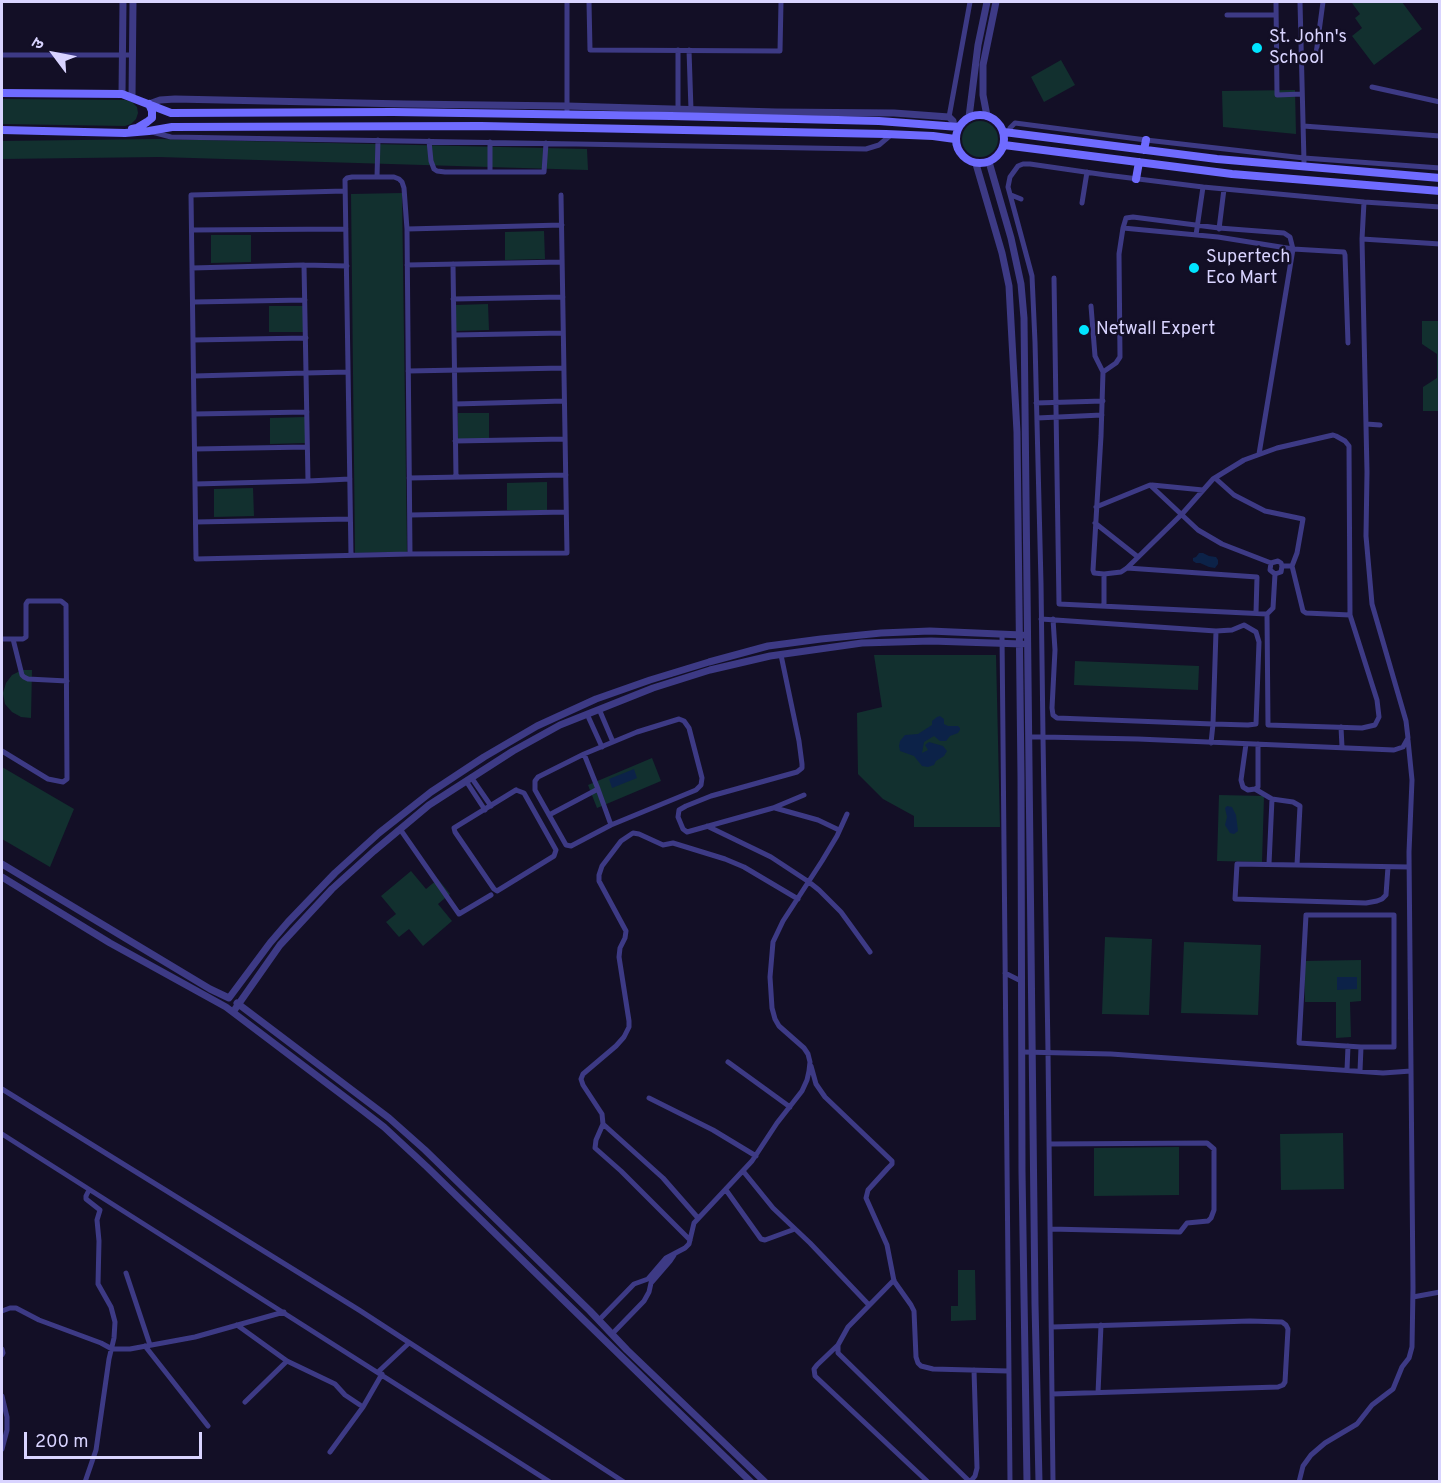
<!DOCTYPE html>
<html>
<head>
<meta charset="utf-8">
<style>
	body { margin:0 }
	#map { position:relative; width:1441px; height:1483px; overflow:hidden; background:#130f26; font-family:Overpass,"Noto Sans Devanagari",sans-serif }
	canvas { display:block }
	.frame { position:absolute; inset:0; border:3px solid #d9d4ff; pointer-events:none }
	.north { position:absolute; left:24px; top:24px; width:60px; height:60px; -webkit-text-stroke:4px #130f26; paint-order:stroke; rotate:302deg; font-size:16px; font-weight:700; line-height:24px; text-align:center; color:#d9d4ff }
	.north::after { content:''; display:block; margin:auto; width:21px; height:27px; background:#d9d4ff; clip-path:polygon(50% 0,100% 100%,50% 72%,0 100%) }
	.scale { position:absolute; left:24px; top:1432px; width:178px; height:27px; box-sizing:border-box; border:3px solid #d9d4ff; border-top:0; padding-left:8px; font-size:18px; line-height:21px; white-space:nowrap; color:#d9d4ff; -webkit-text-stroke:4px #130f26; paint-order:stroke }
</style>
</head>
<body>
<div id="map">
<canvas width="1441" height="1483"></canvas>
<div class="frame"></div>
<div class="north">उ</div>
<div class="scale">200 m</div>
</div>
<script>
const ctx = document.querySelector('canvas').getContext('2d');
ctx.lineJoin = 'round';
function fillPath(path, color) {
  ctx.fillStyle = color;
  ctx.fill(path, 'evenodd');
}
function shape(rows) {
  const path = new Path2D();
  for (const r of rows) {
    if (r.length === 3) {
      path.moveTo(r[0] + r[2], r[1]);
      path.arc(r[0], r[1], r[2], 0, 2 * Math.PI);
      continue;
    }
    path.moveTo(r[0], r[1]);
    for (let i = 2; i < r.length; i += 2) path.lineTo(r[i], r[i + 1]);
  }
  return path;
}
function stroke(path, color, width, dash) {
  ctx.strokeStyle = color;
  ctx.lineWidth = width;
  ctx.lineCap = dash ? 'butt' : 'round';
  ctx.setLineDash(dash || []);
  ctx.stroke(path);
}
function label(font, color, halo, rows, align = 'center') {
  ctx.font = font + ' Overpass,sans-serif';
  ctx.lineWidth = 5;
  ctx.setLineDash([]);
  ctx.textBaseline = 'middle';
  ctx.strokeStyle = halo;
  ctx.fillStyle = color;
  for (const [text, x, y, turn = 0] of rows) {
    ctx.save();
    ctx.translate(x, y);
    ctx.rotate((+turn || 0) * Math.PI / 180);
    ctx.textAlign = isNaN(turn) ? turn : align;
    if (halo) ctx.strokeText(text, 0, 0);
    ctx.fillText(text, 0, 0);
    ctx.restore();
  }
}
fillPath(shape([
	[1355,2,1402,2,1422,29,1374,65,1352,36,1362,28,1355,18,1360,14,1352,3],
	[1061,60,1075,85,1044,102,1031,77],
	[1295,90,1296,134,1223,127,1222,91],
	[2,99,125,100,132,102,137,107,138,113,136,119,131,124,125,126,2,124],
	[980,139,18],
	[159,139,587,149,588,170,159,157,2,159,2,141],
	[402,193,407,552,355,553,351,194],
	[544,231,545,259,505,260,505,232],
	[211,235,251,235,251,262,211,263],
	[488,304,489,330,456,331,456,305],
	[269,306,303,306,303,332,269,332],
	[1422,321,1439,321,1439,411,1423,411,1423,387,1437,378,1437,354,1422,344],
	[458,413,489,413,489,439,458,439],
	[305,417,305,443,270,444,270,418],
	[547,482,547,510,507,510,507,483],
	[253,488,254,516,214,517,214,489],
	[874,655,996,655,1000,827,914,827,914,816,883,799,858,774,857,713,882,707],
	[1075,661,1199,666,1198,690,1074,685],
	[22,670,32,670,31,718,21,717,12,712,5,704,3,693,6,683,12,675],
	[652,758,661,781,597,808,588,785],
	[2,767,74,809,50,867,2,839],
	[1219,795,1264,796,1262,862,1217,861],
	[411,871,426,889,438,879,450,894,438,904,452,921,423,946,409,929,399,937,386,922,396,914,381,896],
	[1105,937,1152,939,1149,1015,1102,1014],
	[1184,942,1261,945,1258,1015,1181,1013],
	[1361,960,1361,1001,1350,1002,1351,1037,1336,1038,1336,1002,1305,1002,1304,961],
	[1343,1133,1344,1189,1281,1190,1280,1134],
	[1179,1147,1179,1195,1094,1196,1094,1148],
	[958,1270,975,1270,976,1320,951,1321,951,1306,958,1306]
]), '#12302f');
fillPath(shape([
	[1199,553,1203,553,1209,556,1216,557,1218,560,1218,564,1215,568,1209,567,1200,563,1196,563,1193,561,1193,558,1196,557],
	[940,716,944,719,944,724,948,726,958,726,960,728,960,730,958,733,950,736,946,741,940,741,934,736,924,742,922,753,928,750,925,745,929,742,943,746,947,751,944,756,936,761,934,765,928,767,922,766,914,756,900,751,899,746,900,741,905,735,918,734,932,725,932,721,937,717],
	[634,769,637,778,612,788,609,779],
	[1227,806,1232,807,1236,815,1238,831,1234,834,1230,833,1225,825,1227,817,1225,808],
	[1357,977,1357,989,1337,990,1337,977]
]), '#0c2248');
stroke(shape([
	[567,2,567,115],
	[589,2,590,50,780,51,781,2],
	[1276,2,1277,95,1302,94],
	[1300,2,1304,162],
	[1227,15,1276,15],
	[678,50,678,109],
	[689,50,691,110],
	[2,55,133,55],
	[1302,62,1314,58,1316,54,1323,2],
	[1372,87,1440,102],
	[949,117,970,2],
	[1303,126,1440,136],
	[152,132,171,137,866,149,879,145,892,134],
	[1009,133,1010,128,1015,123,1146,140,1304,158,1440,168],
	[429,141,431,161,434,169,437,171,445,172,544,172,546,143],
	[490,171,490,142],
	[377,177,378,140],
	[345,191,191,195,196,559,410,554,567,553,561,195],
	[1011,195,1021,199],
	[1364,202,1440,207],
	[1082,203,1087,172],
	[1123,228,1218,237,1293,249,1344,252,1345,255,1348,343],
	[407,229,562,225],
	[1219,229,1224,189],
	[192,230,346,229],
	[1196,235,1203,187],
	[1362,239,1440,244],
	[453,264,456,477],
	[407,265,562,262],
	[192,268,304,265],
	[1054,278,1059,604,1267,614,1273,608,1275,574,1270,570,1271,563],
	[453,299,563,297],
	[193,302,305,300],
	[1091,306,1095,356,1103,372],
	[454,335,563,333],
	[193,340,306,338],
	[408,371,564,368],
	[348,372,306,373,308,481,350,479],
	[194,376,306,373,304,265,347,266],
	[1036,403,1103,401],
	[455,404,564,401],
	[194,414,307,412],
	[1037,418,1102,415],
	[1366,424,1380,425],
	[455,441,565,439],
	[195,449,307,447],
	[409,478,566,475],
	[1215,478,1234,495,1265,511,1303,519,1297,553,1292,566,1282,566],
	[195,484,308,481],
	[1152,485,1203,490],
	[1096,507,1150,485,1198,530,1222,544,1271,563,1278,561,1281,563,1282,566,1281,572,1275,574],
	[410,515,566,512],
	[196,522,350,519],
	[1095,523,1138,557],
	[351,555,345,180,347,178,352,177,394,177,399,179,402,182,404,188,407,229,410,554],
	[1127,568,1257,577,1256,613],
	[1104,574,1121,572,1127,568,1182,514,1213,479,1244,460,1277,448,1333,435,1336,436,1345,441,1349,446,1350,615,1306,613,1303,611,1292,566],
	[1104,606,1104,574,1094,573,1093,570,1101,436,1103,372,1116,363,1120,357,1119,254,1123,228,1126,218,1133,217,1219,228,1284,233,1290,237,1293,249,1259,454],
	[1267,614,1268,725,1362,728,1375,725,1379,717,1377,700,1350,615],
	[1041,619,1216,631,1232,630,1244,625,1256,632,1259,642,1256,724,1248,725,1213,724,1211,743],
	[1053,619,1055,650,1052,708,1053,715,1057,718,1213,724,1216,631],
	[1002,634,1010,1482],
	[2,639,23,639,26,637,26,604,28,601,61,601,66,605,67,779,63,782,48,779,2,751],
	[13,639,22,675,24,677,28,679,67,681],
	[781,655,799,741,802,764,802,768,797,772,711,796,686,806,679,810,678,817,683,829,687,832,773,808,804,795],
	[599,709,613,742],
	[587,714,602,747],
	[679,719,684,721,689,728,702,778,701,785,696,790,611,825,571,846,566,845,535,790,535,781,538,777,584,754,637,732,679,719],
	[1341,727,1342,747],
	[1029,737,1043,737,1138,739,1394,750,1403,747,1408,738,1406,721,1372,604,1366,536,1367,472,1362,239,1364,202,1203,187,1106,175,1030,164,1023,164,1018,166,1010,177,1008,187,1032,276,1035,342,1041,583,1043,737,1048,1052,1053,1482],
	[1246,744,1241,780,1243,787,1248,790,1255,789,1258,787,1258,744],
	[584,754,598,789],
	[471,777,491,806],
	[466,781,485,810],
	[1255,789,1272,799,1293,802,1300,806,1297,865,1409,867],
	[516,790,524,793,556,850,554,856,497,891,494,889,455,832,454,828,516,790],
	[775,808,818,820,839,830],
	[549,815,598,789,611,825],
	[707,826,771,857,809,882,819,890,841,912,870,952],
	[400,829,459,914,491,895],
	[1269,864,1272,799],
	[1297,865,1237,864,1235,899,1366,903,1377,901,1382,899,1386,895,1388,867],
	[1306,915,1394,915,1394,1047,1361,1047,1299,1043,1306,915],
	[1005,973,1021,981],
	[1022,1052,1111,1054,1383,1073,1411,1071],
	[728,1062,790,1107],
	[811,1066,816,1084,825,1097,892,1161,892,1164,888,1168,868,1190,866,1198,887,1245,894,1281,911,1305,914,1311,916,1357,918,1363,921,1366,933,1369,1008,1371],
	[1347,1070,1348,1046],
	[1360,1071,1361,1047],
	[2,1089,359,1310,624,1482],
	[649,1098,713,1130,756,1156],
	[603,1124,663,1178,698,1218],
	[2,1134,550,1482],
	[1049,1144,1207,1143,1214,1149,1214,1210,1211,1218,1208,1221,1187,1223,1180,1232,1050,1229],
	[743,1171,773,1208,810,1243,869,1305],
	[726,1190,761,1239,765,1240,795,1229],
	[690,1240,621,1171,595,1148,596,1140,603,1124,602,1114,583,1085,581,1079,583,1074,616,1046,624,1037,629,1027,629,1021,619,957,620,948,625,938,626,931,599,881,599,875,602,866,621,841,633,833,639,834,663,845,673,843,725,859,744,867,798,899],
	[126,1273,150,1345],
	[894,1280,848,1327,838,1345,838,1353,970,1482],
	[1413,1297,1440,1292],
	[2,1311,10,1308,16,1308,39,1320,101,1343,112,1349,130,1349,195,1337,284,1312],
	[599,1320,634,1284,648,1279,666,1258,685,1248,689,1244,694,1223,752,1161,777,1123,802,1091,807,1080,809,1071,810,1062,808,1054,804,1048,779,1026,775,1019,772,1008,770,977,773,942,783,921,822,861,837,836,847,814],
	[237,1325,287,1361,335,1384,345,1395,363,1407],
	[1052,1327,1250,1321,1282,1322,1286,1325,1288,1329,1285,1382,1283,1385,1278,1387,1052,1394],
	[612,1334,644,1301,649,1292,651,1283,670,1261,674,1255],
	[838,1345,817,1365,814,1369,815,1376,928,1482],
	[145,1346,208,1426],
	[2,1349,3,1353,2,1355],
	[378,1372,409,1343],
	[1098,1393,1101,1325],
	[2,1396,7,1417,7,1430,2,1449],
	[245,1402,287,1361],
	[330,1452,363,1407,382,1374],
	[85,1482,96,1450,109,1359,114,1338,115,1322,111,1307,98,1284,99,1241,97,1220,100,1210,86,1199,86,1196,89,1190],
	[970,1482,975,1476,977,1468,974,1370],
	[1299,1482,1303,1466,1311,1455,1325,1443,1357,1424,1372,1405,1393,1389,1402,1367,1409,1358,1412,1347,1413,1288,1409,852,1412,780,1408,740]
]), '#3d3a85', 5);
stroke(shape([
	[122,94,123,2],
	[132,97,133,2],
	[149,104,160,100,175,99,405,104,567,106,776,112,894,113,949,117,953,121,954,126],
	[987,116,983,95,983,65,996,2],
	[969,117,978,45,987,2],
	[989,162,1011,238,1021,284,1024,318,1035,1304,1039,1482],
	[976,164,1002,253,1009,286,1017,432,1021,777,1022,1172,1027,1482],
	[2,864,210,989,229,998,270,943,288,922,335,873,379,833,431,792,484,757,537,726,596,699,650,680,709,662,768,646,821,639,881,633,930,631,1022,635],
	[2,877,110,943,226,1007,362,1110,384,1127,427,1167,669,1403,751,1482],
	[237,1003,389,1118,425,1150,590,1311,627,1350,765,1482],
	[233,1012,280,945,332,889,374,851,429,805,513,751,560,725,653,688,710,670,770,656,862,643,931,641,1022,644]
]), '#3d3a85', 7);
stroke(shape([
	[2,93,122,94,171,113,393,112,671,116,879,121,959,127],
	[980,139,24],
	[132,129,137,128,147,122,152,118,152,111,149,104],
	[2,130,125,133,149,131,172,127,481,126,886,134,933,136,955,139],
	[1004,132,1217,159,1440,178],
	[1004,145,1232,174,1440,191],
	[1144,150,1146,140],
	[1136,179,1139,162]
]), '#6f6bff', 8);
for (const [x, y, r, color] of [
	[1257,48,6,"#00e5ff"],
	[1194,268,6,"#00e5ff"],
	[1084,330,6,"#00e5ff"]
]) {
  const dot = new Path2D();
  dot.arc(x, y, r, 0, 2 * Math.PI);
  ctx.fillStyle = color;
  ctx.fill(dot);
  stroke(dot, '#130f26', 2);
}
label('18px', '#d9d4ff', '#130f26', [
	["St. John's",1269,38],
	["School",1269,59],
	["Supertech",1206,258],
	["Eco Mart",1206,279],
	["Netwall Expert",1096,330]
], 'left');
</script>
</body>
</html>
